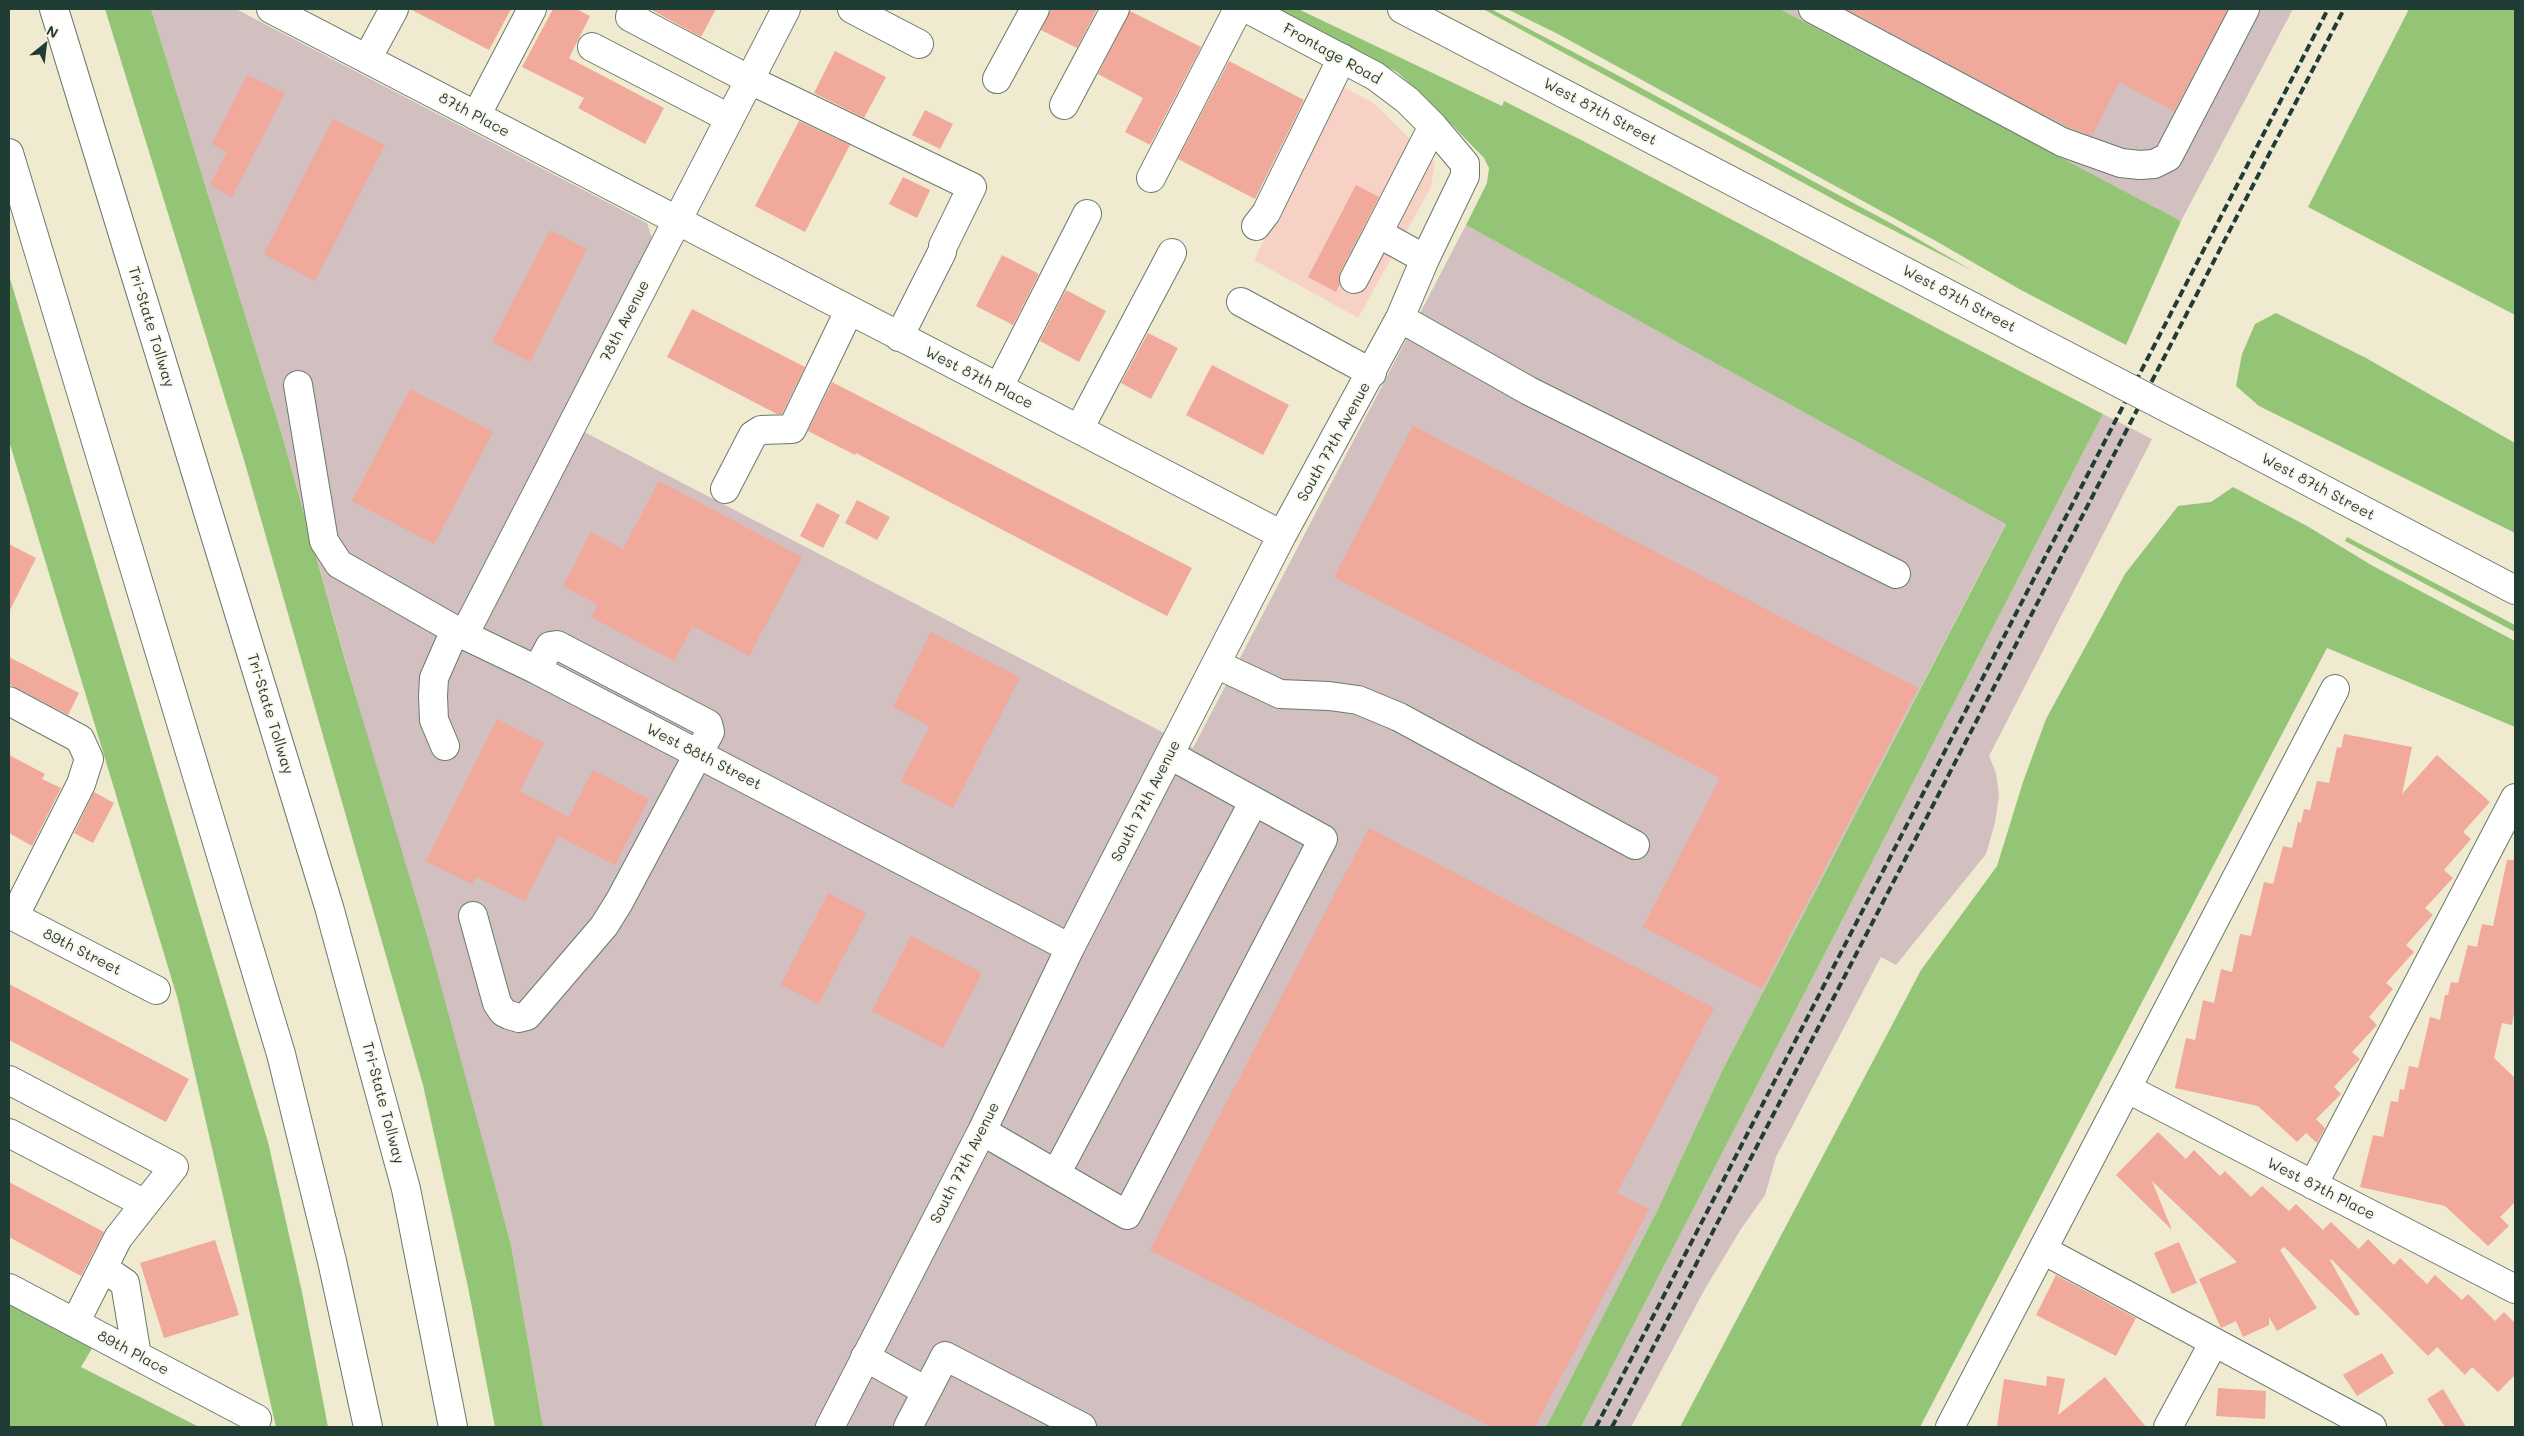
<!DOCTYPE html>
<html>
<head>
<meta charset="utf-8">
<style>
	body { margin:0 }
	#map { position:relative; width:2524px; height:1436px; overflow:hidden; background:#f0ead1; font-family:Mali,sans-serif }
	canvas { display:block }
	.frame { position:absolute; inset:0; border:10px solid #1f3d34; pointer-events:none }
	.north { position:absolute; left:20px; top:20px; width:50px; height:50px; -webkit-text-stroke:4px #fbf7ec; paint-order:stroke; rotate:29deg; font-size:14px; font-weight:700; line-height:20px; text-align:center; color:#1f3d34 }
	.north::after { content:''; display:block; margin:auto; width:18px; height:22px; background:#1f3d34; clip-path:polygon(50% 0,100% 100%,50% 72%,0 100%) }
</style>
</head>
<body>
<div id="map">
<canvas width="2524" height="1436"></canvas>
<div class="frame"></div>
<div class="north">N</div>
</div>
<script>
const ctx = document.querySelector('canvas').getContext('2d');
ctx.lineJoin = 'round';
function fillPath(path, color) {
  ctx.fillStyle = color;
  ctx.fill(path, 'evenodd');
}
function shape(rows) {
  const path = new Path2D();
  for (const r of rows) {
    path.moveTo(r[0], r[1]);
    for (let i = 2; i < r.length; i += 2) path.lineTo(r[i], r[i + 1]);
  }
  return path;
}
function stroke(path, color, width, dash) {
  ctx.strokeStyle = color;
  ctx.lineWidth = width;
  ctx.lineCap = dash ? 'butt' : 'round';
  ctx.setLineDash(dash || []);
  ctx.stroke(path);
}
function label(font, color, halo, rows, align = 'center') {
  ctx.font = font + ' Mali,sans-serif';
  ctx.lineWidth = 4;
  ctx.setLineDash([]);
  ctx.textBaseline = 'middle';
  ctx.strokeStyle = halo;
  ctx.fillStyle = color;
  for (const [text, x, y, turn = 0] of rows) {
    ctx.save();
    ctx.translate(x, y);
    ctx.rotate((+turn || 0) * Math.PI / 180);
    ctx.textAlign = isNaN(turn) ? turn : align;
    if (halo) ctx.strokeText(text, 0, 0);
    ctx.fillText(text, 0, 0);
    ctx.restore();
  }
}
fillPath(shape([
	[1341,86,1372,102,1435,163,1431,187,1358,318,1254,260]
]), '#f7d1c6');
fillPath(shape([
	[151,9,236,9,647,223,653,241,563,421,1193,748,1466,225,2006,523,1723,1069,1657,1211,1546,1427,543,1427,511,1245,282,435],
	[1780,9,2293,9,2181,221],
	[2103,414,2152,439,1989,756,1996,773,1999,795,1995,823,1986,854,1896,965,1881,957,1776,1157,1765,1195,1741,1229,1706,1287,1631,1427,1581,1427]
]), '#d2bfbf');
fillPath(shape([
	[105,9,151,9,282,435,346,663,430,946,511,1245,543,1427,495,1427,468,1287,423,1085,244,460],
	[1276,9,1298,9,1502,106,1504,101,1587,143,1948,334,2103,414,1581,1427,1546,1427,1657,1211,1723,1069,2006,524,1466,225,1487,183,1489,168,1484,158,1425,97,1397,72],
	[1483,9,1491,9,1621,77,1894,225,1973,271,1844,205],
	[1507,9,1780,9,2181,221,2126,345,2021,290,1934,240,1558,34],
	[2409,9,2515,9,2515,315,2308,207],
	[9,275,268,1142,302,1292,328,1427,276,1427,178,1000,9,441],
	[2276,313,2366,358,2515,443,2515,533,2259,406,2236,386,2242,354,2255,324],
	[2233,487,2307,526,2373,566,2515,641,2515,727,2327,648,1920,1427,1680,1427,1921,970,1997,866,2023,782,2046,719,2125,574,2178,506,2211,502],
	[2347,537,2515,625,2515,632,2345,541],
	[9,1301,94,1345,81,1367,199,1427,9,1427]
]), '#94c576');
fillPath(shape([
	[410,9,511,9,489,50],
	[553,9,576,9,590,16,569,58,664,108,645,144,578,108,584,98,522,67],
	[650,9,716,9,701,37],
	[1051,9,1097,9,1077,48,1041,30],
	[1846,9,2228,9,2174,111,2119,82,2092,136,2073,129,2025,105],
	[1130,11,1201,47,1150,145,1125,132,1143,98,1098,74],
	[835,51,886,77,864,118,814,93],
	[1229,61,1304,100,1255,199,1178,159],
	[247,75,285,93,232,197,210,185,227,152,212,144],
	[925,110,953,124,940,149,912,135],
	[333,119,385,145,315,281,264,254],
	[799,121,850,145,805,232,755,206],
	[903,177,930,190,917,218,889,204],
	[1356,185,1379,197,1340,272,1340,284,1336,292,1308,277],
	[550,230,587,249,530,362,492,342],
	[1002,255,1039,274,1013,325,976,306],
	[1066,290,1106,311,1079,362,1040,341],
	[692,309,805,367,782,414,777,414,667,357],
	[1148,333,1178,348,1151,399,1121,383],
	[1212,365,1289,405,1263,455,1186,415],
	[832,382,1192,568,1167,616,856,453,855,455,808,431],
	[410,389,493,432,434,544,352,501],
	[1413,426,1918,688,1762,989,1643,927,1720,778,1334,577],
	[659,481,802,557,749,656,693,626,674,661,591,617,598,605,563,586,591,532,623,549],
	[857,500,890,517,877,540,845,523],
	[817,503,840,515,823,548,800,536],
	[9,544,36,558,9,612],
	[931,632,1020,677,953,808,901,781,930,726,893,707],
	[9,657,79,693,68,715,9,684],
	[497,719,544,743,520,791,569,817,593,770,649,799,615,865,558,836,525,901,476,877,472,884,426,861],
	[2344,734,2412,747,2402,794,2437,755,2490,802,2463,832,2471,839,2444,870,2453,878,2425,908,2433,915,2406,945,2414,952,2386,983,2393,989,2369,1017,2377,1025,2352,1052,2360,1059,2334,1087,2341,1094,2316,1119,2325,1128,2317,1143,2306,1133,2297,1142,2258,1106,2175,1088,2186,1038,2195,1040,2203,1000,2214,1003,2221,969,2232,972,2240,934,2251,936,2264,882,2273,884,2283,846,2292,848,2298,822,2301,823,2304,809,2310,810,2317,781,2329,783,2337,747,2341,748],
	[9,755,45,774,42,779,61,788,32,846,9,833],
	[94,792,114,803,93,843,74,833],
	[1369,828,1714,1008,1617,1193,1649,1209,1535,1427,1491,1427,1150,1250],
	[2507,860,2515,860,2515,1007,2512,1025,2502,1023,2494,1058,2515,1078,2515,1202,2500,1217,2509,1226,2488,1246,2445,1206,2360,1187,2373,1135,2383,1137,2391,1101,2398,1102,2400,1089,2404,1090,2409,1066,2418,1068,2430,1017,2440,1020,2445,995,2448,995,2451,982,2458,983,2468,945,2477,947,2482,924,2493,926],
	[828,893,866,913,819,1004,781,985],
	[911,936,982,973,943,1048,872,1011],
	[9,984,189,1079,166,1122,9,1040],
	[2158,1132,2186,1159,2194,1150,2220,1176,2225,1171,2251,1197,2262,1186,2289,1211,2296,1204,2323,1230,2331,1222,2359,1249,2368,1239,2394,1265,2400,1258,2427,1284,2435,1275,2462,1300,2468,1294,2495,1321,2504,1312,2515,1323,2515,1375,2498,1392,2472,1367,2465,1375,2437,1347,2428,1356,2331,1259,2330,1260,2360,1314,2356,1316,2284,1247,2280,1250,2317,1308,2277,1331,2269,1317,2269,1325,2243,1337,2236,1321,2221,1328,2199,1279,2237,1262,2152,1181,2172,1230,2116,1175],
	[9,1182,104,1232,81,1276,9,1237],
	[215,1240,239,1315,164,1338,140,1263],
	[2179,1242,2197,1283,2172,1294,2154,1253],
	[2056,1275,2136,1318,2116,1356,2036,1315],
	[2382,1353,2394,1373,2357,1396,2343,1375],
	[2047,1376,2065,1379,2058,1415,2105,1377,2146,1427,1997,1427,2004,1379,2046,1386],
	[2218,1388,2266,1391,2265,1419,2216,1416],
	[2443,1389,2466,1427,2445,1427,2427,1399]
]), '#f0a99a');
const minor = shape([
	[271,9,1282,535],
	[635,9,630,17,750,80,972,187,943,246],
	[852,9,919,44],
	[1813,9,2062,142,2121,163,2140,165,2154,164,2168,157,2245,9],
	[592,47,729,118],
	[367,59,394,9],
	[997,79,1035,9],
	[1064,105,1115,9],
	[476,116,532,9],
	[1151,178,1238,9],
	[1256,226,1266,213,1342,58],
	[1425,259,1378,233,1433,126],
	[1354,279,1378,233],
	[1241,302,1372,373],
	[1400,318,1529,391,1896,574],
	[899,337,942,252],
	[298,385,324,541,339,564,464,635,537,670,1070,948],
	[999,387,1087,214],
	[1079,429,1172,253],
	[725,489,753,435,761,430,792,429,849,311],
	[464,635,786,9],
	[1216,664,1280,694,1329,696,1358,700,1399,717,1635,845],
	[9,701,80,739,89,759,81,784,14,917],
	[445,746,434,720,433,696,434,678,455,630],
	[9,914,156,990],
	[473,916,497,1003,503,1012,509,1015,519,1018,527,1016,604,926,619,902,710,732,708,724,557,645,550,646,537,670],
	[9,1080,174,1167,118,1238,75,1323],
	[2128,1089,2515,1289],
	[982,1131,1127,1215,1323,839,1170,755],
	[9,1133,145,1204],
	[1056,1174,1254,801],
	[2313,1185,2515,798],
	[2043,1250,2372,1427],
	[103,1268,125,1283,137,1356],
	[9,1288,257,1419],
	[865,1357,926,1391],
	[830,1427,982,1131,1070,948,1282,535,1400,318,1425,259,1465,176,1465,164,1433,126,1407,100,1375,76,1248,9],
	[908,1427,945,1356,1082,1427],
	[1950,1427,2335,689],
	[2168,1427,2214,1342]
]);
const major = shape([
	[1402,9,2042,343],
	[2233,442,2515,590]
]);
const highway = shape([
	[54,9,329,907,406,1189,453,1427],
	[9,153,281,1054,332,1261,368,1427]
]);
stroke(minor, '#687a6b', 30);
stroke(major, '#687a6b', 30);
stroke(highway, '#687a6b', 30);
stroke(minor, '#fff', 28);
stroke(major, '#fff', 28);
stroke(highway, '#fff', 28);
stroke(shape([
	[1596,1427,2328,9],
	[1612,1427,2344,9]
]), '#1f3d34', 4, [8, 4]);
const majorBridge = shape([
	[2042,343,2233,442]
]);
stroke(majorBridge, '#687a6b', 30, []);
stroke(majorBridge, '#fff', 28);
label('15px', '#1f3d34', '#fbf7ec', [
	["Frontage Road",1332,54,29],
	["West 87th Street",1600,112,28],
	["87th Place",474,115,28],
	["West 87th Street",1959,299,28],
	["78th Avenue",625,321,-63],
	["Tri-State Tollway",151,327,73],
	["West 87th Place",979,378,27],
	["South 77th Avenue",1334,442,-61],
	["West 87th Street",2318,487,28],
	["Tri-State Tollway",270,714,73],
	["West 88th Street",704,757,27],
	["South 77th Avenue",1146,801,-63],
	["89th Street",82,952,27],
	["Tri-State Tollway",383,1103,75],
	["South 77th Avenue",965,1163,-63],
	["West 87th Place",2321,1189,27],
	["89th Place",133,1353,28]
]);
</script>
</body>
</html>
